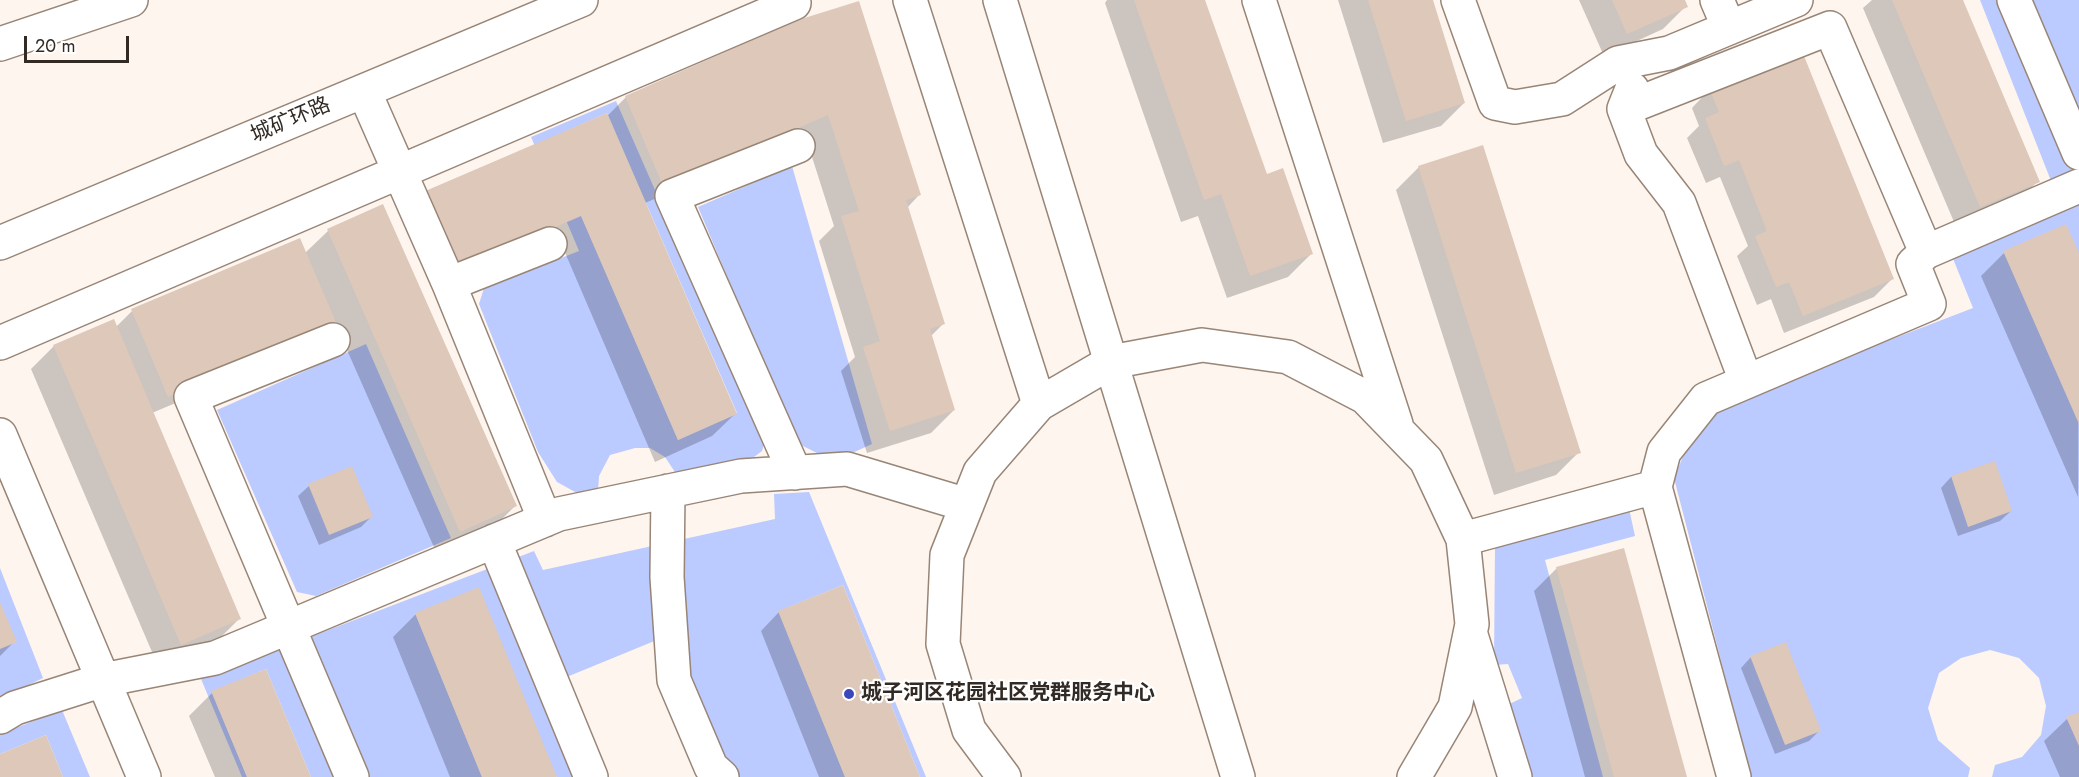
<!DOCTYPE html>
<html>
<head>
<meta charset="utf-8">
<style>
	body { margin:0 }
	#map { position:relative; width:2079px; height:777px; overflow:hidden; background:#fef5ef; font-family:Jost,sans-serif }
	canvas { display:block }
	.scale { position:absolute; left:24px; top:36px; width:105px; height:27px; box-sizing:border-box; border:3px solid #322a24; border-top:0; padding-left:8px; font-size:18px; line-height:21px; white-space:nowrap; color:#322a24; -webkit-text-stroke:4px #fff; paint-order:stroke }
</style>
</head>
<body>
<div id="map">
<canvas width="2079" height="777"></canvas>
<div class="scale">20 m</div>
</div>
<script>
const ctx = document.querySelector('canvas').getContext('2d');
ctx.lineJoin = 'round';
function fillPath(path, color) {
  ctx.fillStyle = color;
  ctx.fill(path, 'evenodd');
}
function shape(rows) {
  const path = new Path2D();
  for (const r of rows) {
    path.moveTo(r[0], r[1]);
    for (let i = 2; i < r.length; i += 2) path.lineTo(r[i], r[i + 1]);
  }
  return path;
}
function stroke(path, color, width, dash) {
  ctx.strokeStyle = color;
  ctx.lineWidth = width;
  ctx.lineCap = dash ? 'butt' : 'round';
  ctx.setLineDash(dash || []);
  ctx.stroke(path);
}
function label(font, color, halo, rows, align = 'center') {
  ctx.font = font + ' Jost,"Noto Sans SC",sans-serif';
  ctx.lineWidth = 4.5;
  ctx.setLineDash([]);
  ctx.textBaseline = 'middle';
  ctx.strokeStyle = halo;
  ctx.fillStyle = color;
  for (const [text, x, y, turn = 0] of rows) {
    ctx.save();
    ctx.translate(x, y);
    ctx.rotate((+turn || 0) * Math.PI / 180);
    ctx.textAlign = isNaN(turn) ? turn : align;
    if (halo) ctx.strokeText(text, 0, 0);
    ctx.fillText(text, 0, 0);
    ctx.restore();
  }
}
fillPath(shape([
	[1980,0,2079,0,2079,777,1992,777,1995,765,2022,757,2041,735,2046,706,2039,678,2019,658,1990,650,1961,658,1939,673,1928,708,1938,740,1970,768,1968,777,1751,777,1674,478,1687,447,1718,406,1973,308,1943,234,2053,186],
	[616,101,765,441,762,451,754,457,675,472,665,457,650,448,635,448,610,455,599,476,598,491,577,493,557,482,538,452,479,304,484,288,579,251,531,137],
	[607,113,737,413,678,440,548,139],
	[792,166,872,444,839,459,823,456,797,443,698,207],
	[366,344,451,538,316,596,297,592,217,410],
	[809,492,926,777,920,777,843,585,779,611,845,777,722,777,669,635,552,683,587,777,557,777,415,613,482,777,311,777,266,669,212,692,247,777,242,777,201,679,534,551,543,570,775,519,774,494],
	[1628,504,1635,536,1545,560,1603,777,1518,777,1503,707,1522,698,1508,664,1494,665,1495,545],
	[0,568,43,678,0,699],
	[62,710,90,777,63,777,46,735,0,754,0,734]
]), '#bbcaff');
fillPath(shape([
	[1107,0,1204,0,1266,176,1311,254,1288,277,1227,298,1198,216,1181,222,1105,3],
	[1338,0,1431,0,1464,103,1441,126,1383,143],
	[1579,0,1683,0,1686,6,1663,29,1604,56],
	[1872,0,1962,0,2038,181,2015,204,1957,229,1863,8],
	[799,21,919,195,907,208,944,323,931,336,954,410,931,433,867,453,841,371,855,357,819,241,834,226,805,135,645,203,735,414,712,436,655,462,557,234,442,284,626,97],
	[1710,89,1892,279,1874,297,1784,333,1771,299,1757,305,1737,256,1748,246,1720,177,1706,183,1687,138,1699,126,1692,108],
	[1419,167,1579,452,1556,475,1494,495,1396,190],
	[382,206,515,506,492,529,437,554,336,325,317,343,152,413,240,618,217,641,158,666,31,369,54,346,116,327,132,311,305,253,328,231],
	[2004,253,2079,257,2078,497,1981,276],
	[1994,463,2011,511,2000,521,1958,536,1941,488,1951,477],
	[309,486,371,517,361,527,319,545,298,496],
	[1557,568,1685,777,1585,777,1534,591],
	[0,606,15,641,0,656],
	[779,612,918,777,819,777,761,631],
	[416,614,555,777,450,777,393,637],
	[1751,657,1819,731,1809,741,1775,754,1741,668],
	[212,693,309,777,215,777,189,716],
	[2079,713,2079,777,2060,777,2044,741,2067,719]
]), '#0003');
fillPath(shape([
	[1134,0,1205,0,1267,174,1283,168,1313,254,1250,276,1221,194,1204,200],
	[1368,0,1433,0,1465,103,1406,121],
	[1612,0,1685,0,1688,7,1627,34],
	[1892,0,1963,0,2040,182,1980,207],
	[859,1,921,195,906,200,945,324,930,329,955,410,890,431,863,347,880,341,841,216,859,211,828,115,663,186,625,96,798,20],
	[1802,51,1894,279,1803,316,1789,282,1776,287,1755,236,1767,231,1739,160,1724,166,1705,118,1719,112,1709,88],
	[607,113,737,414,678,440,581,216,457,270,423,192],
	[1483,145,1581,453,1516,473,1418,166],
	[383,204,517,506,460,532,327,229],
	[2066,224,2079,253,2079,424,2003,251],
	[300,238,337,325,168,397,131,309],
	[114,319,241,619,181,645,53,345],
	[1995,461,2012,511,1968,527,1951,476],
	[352,466,373,517,329,535,308,484],
	[1624,548,1687,777,1614,777,1556,567],
	[843,585,920,777,845,777,778,611],
	[479,587,557,777,482,777,415,613],
	[0,602,17,642,0,649],
	[1786,642,1821,731,1785,745,1750,656],
	[266,669,311,777,247,777,211,691],
	[2079,712,2079,746,2066,717],
	[46,735,63,777,0,777,0,754]
]), '#dec8b9');
const minor = shape([
	[910,0,1039,404],
	[1000,0,1238,777],
	[1259,0,1396,424],
	[1458,0,1495,103,1515,107,1562,99,1618,63,1669,53,1796,0],
	[1717,0,1729,28],
	[2014,0,2079,153],
	[0,44,131,0],
	[1632,89,1624,109,1641,154,1679,203,1746,381],
	[364,91,449,284],
	[1624,109,1830,28,1926,252],
	[0,243,581,0],
	[333,340,191,397,352,777],
	[0,343,794,3,793,0],
	[0,435,144,777],
	[795,473,672,196,798,146],
	[1655,487,1664,452,1706,399,1929,304,1913,264,1926,252,2079,186],
	[668,491,667,577,674,680,711,767,722,777],
	[545,520,449,284,550,244],
	[1463,539,1655,487,1734,777],
	[494,541,591,777],
	[1471,635,1515,777],
	[0,717,15,708,103,680,215,658,559,514,741,476,847,469,967,505],
	[1004,777,969,730,943,644,947,555,980,472,1039,404,1111,362,1202,345,1288,357,1365,397,1426,460,1463,539,1472,624,1455,707,1414,777]
]);
stroke(minor, '#988576', 36);
stroke(minor, '#fff', 33);
for (const [x, y, r, color] of [
	[849,694,6,"#3b48bb"]
]) {
  const dot = new Path2D();
  dot.arc(x, y, r, 0, 2 * Math.PI);
  ctx.fillStyle = color;
  ctx.fill(dot);
  stroke(dot, '#fff', 2);
}
label('21px', '#322a24', '#fff', [
	["城矿环路",291,121,-23]
]);
label('bold 21px', '#322a24', '#fff', [
	["城子河区花园社区党群服务中心",861,694]
], 'left');
</script>
</body>
</html>
